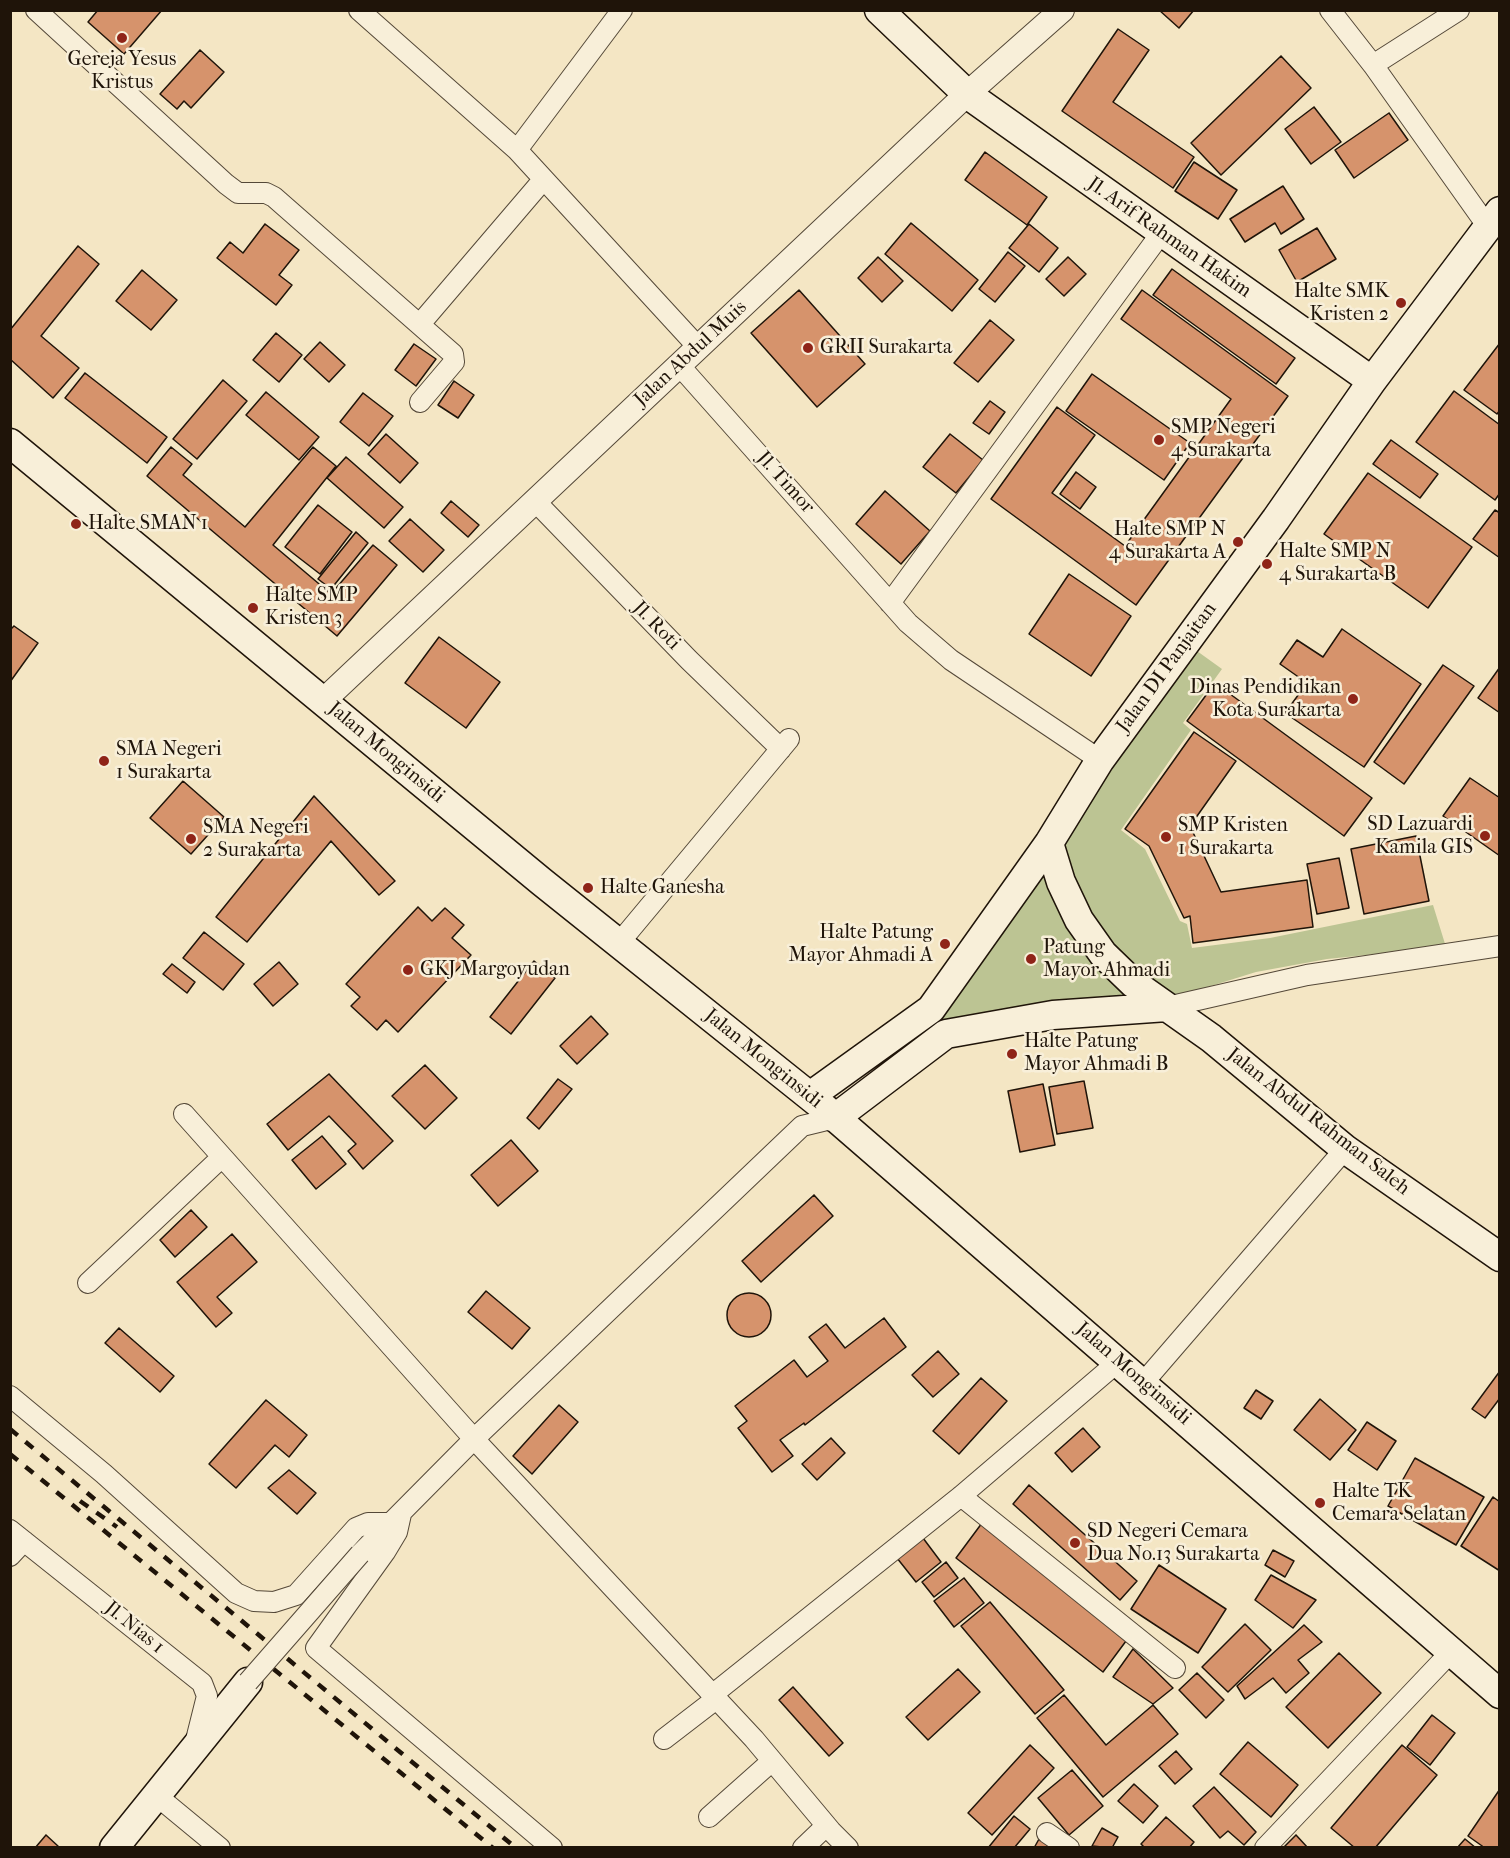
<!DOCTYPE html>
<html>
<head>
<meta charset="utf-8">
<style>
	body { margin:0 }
	#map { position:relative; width:1510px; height:1858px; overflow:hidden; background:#f4e6c4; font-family:"IM FELL French Canon",serif }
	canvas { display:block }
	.frame { position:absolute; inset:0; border:12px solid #1f1409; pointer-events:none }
</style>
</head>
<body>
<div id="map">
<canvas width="1510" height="1858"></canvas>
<div class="frame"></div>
</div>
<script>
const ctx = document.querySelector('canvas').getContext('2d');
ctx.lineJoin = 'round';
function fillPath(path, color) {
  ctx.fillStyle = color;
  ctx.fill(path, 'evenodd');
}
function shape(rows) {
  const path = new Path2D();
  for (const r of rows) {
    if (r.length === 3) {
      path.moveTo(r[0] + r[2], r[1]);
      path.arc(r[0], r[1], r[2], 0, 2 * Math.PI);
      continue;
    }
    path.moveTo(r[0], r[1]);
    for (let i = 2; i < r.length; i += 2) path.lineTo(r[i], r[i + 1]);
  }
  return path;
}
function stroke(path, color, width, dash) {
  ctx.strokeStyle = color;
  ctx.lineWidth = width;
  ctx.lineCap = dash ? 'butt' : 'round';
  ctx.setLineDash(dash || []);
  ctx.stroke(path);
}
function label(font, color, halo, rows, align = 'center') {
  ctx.font = font + ' "IM FELL French Canon",serif';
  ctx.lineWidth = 5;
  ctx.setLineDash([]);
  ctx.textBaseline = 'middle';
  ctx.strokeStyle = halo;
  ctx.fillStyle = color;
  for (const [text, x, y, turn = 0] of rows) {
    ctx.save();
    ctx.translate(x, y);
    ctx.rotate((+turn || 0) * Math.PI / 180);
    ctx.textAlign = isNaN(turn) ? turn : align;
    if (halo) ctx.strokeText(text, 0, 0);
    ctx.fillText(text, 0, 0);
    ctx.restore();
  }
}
fillPath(shape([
	[1190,646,1222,669,1183,723,1191,730,1121,830,1145,849,1180,921,1187,924,1192,948,1270,938,1433,905,1446,947,1327,959,1256,972,1169,999,1124,960,1091,917,1058,841],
	[1047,855,1157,1005,937,1027,931,1020]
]), '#bcc493');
const building = shape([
	[98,10,162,10,124,54,88,22,98,10],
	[1159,10,1194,10,1179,28,1159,10],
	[1118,29,1149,50,1113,102,1194,157,1173,188,1062,111,1118,29],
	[200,50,224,72,191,108,184,101,177,109,160,94,200,50],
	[1281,56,1311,88,1221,175,1191,143,1281,56],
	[1314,107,1341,142,1311,164,1285,129,1314,107],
	[1389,113,1408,140,1354,178,1335,150,1389,113],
	[985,152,1047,197,1027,225,965,180,985,152],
	[1194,162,1237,190,1218,219,1175,191,1194,162],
	[1283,186,1304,219,1281,234,1275,223,1245,242,1230,219,1283,186],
	[911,223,978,280,952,311,885,254,911,223],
	[265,224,299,250,279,275,292,285,276,305,217,258,230,242,243,253,265,224],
	[1029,224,1058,248,1039,272,1009,248,1029,224],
	[1317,228,1336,259,1297,282,1279,250,1317,228],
	[78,246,99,264,41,336,79,368,53,398,10,359,10,330,78,246],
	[1008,252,1025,266,995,302,979,289,1008,252],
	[878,257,903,281,882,302,858,278,878,257],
	[1068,257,1086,274,1064,296,1046,279,1068,257],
	[1172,269,1295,358,1276,384,1153,295,1172,269],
	[142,270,177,300,151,330,116,301,142,270],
	[799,290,865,364,817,407,751,333,799,290],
	[1142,290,1288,396,1136,605,991,499,1057,407,1095,435,1052,493,1125,546,1231,399,1121,319,1142,290],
	[990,320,1014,340,978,382,954,363,990,320],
	[276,333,302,355,279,382,253,360,276,333],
	[320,342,345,365,329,382,304,359,320,342],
	[1500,343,1500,410,1497,414,1464,390,1500,343],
	[414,344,436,359,416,386,395,370,414,344],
	[85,373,167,437,147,463,65,398,85,373],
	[1092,374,1190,443,1164,480,1066,411,1092,374],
	[223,380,247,401,197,459,173,439,223,380],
	[454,381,474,395,458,418,438,405,454,381],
	[1454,391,1500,425,1500,493,1495,500,1416,442,1454,391],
	[266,392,319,437,299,460,246,415,266,392],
	[363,393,393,416,369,446,340,422,363,393],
	[990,401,1005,412,989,434,973,423,990,401],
	[386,434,418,463,400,483,368,454,386,434],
	[950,434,983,460,956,493,923,467,950,434],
	[1391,440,1438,474,1420,498,1373,464,1391,440],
	[171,447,192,464,183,475,245,527,313,447,336,466,273,545,331,594,373,545,397,565,337,636,147,476,171,447],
	[346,457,403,507,384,528,327,478,346,457],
	[1076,472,1096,487,1080,509,1060,494,1076,472],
	[1368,473,1472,547,1428,608,1324,534,1368,473],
	[885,491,930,531,901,564,856,524,885,491],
	[451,501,479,525,468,537,441,513,451,501],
	[318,505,352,532,320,574,285,547,318,505],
	[1495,510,1500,513,1500,558,1473,539,1495,510],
	[410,519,444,550,423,572,389,541,410,519],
	[356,532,368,543,331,589,318,579,356,532],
	[1069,574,1131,616,1091,676,1029,634,1069,574],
	[14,626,38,643,10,682,10,630,14,626],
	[1342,629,1421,684,1364,767,1285,713,1307,683,1280,664,1297,640,1323,657,1342,629],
	[439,637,500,682,466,728,405,683,439,637],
	[1443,665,1474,686,1404,784,1374,762,1443,665],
	[1500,667,1500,713,1478,698,1500,667],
	[1215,683,1372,798,1344,836,1187,721,1215,683],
	[1194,732,1236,761,1190,826,1221,892,1307,880,1313,927,1193,943,1190,916,1184,918,1149,846,1125,829,1194,732],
	[1470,778,1500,798,1500,856,1443,816,1470,778],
	[183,781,224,817,191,854,150,818,183,781],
	[314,796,395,881,379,895,331,841,247,942,216,917,314,796],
	[1416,836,1429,901,1364,914,1351,849,1416,836],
	[1339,858,1349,908,1317,914,1307,864,1339,858],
	[418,907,432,921,445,908,464,925,452,938,471,955,398,1032,386,1020,377,1030,351,1006,360,997,346,984,418,907],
	[204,932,244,964,223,990,183,958,204,932],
	[534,961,555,978,511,1034,490,1017,534,961],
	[279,962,298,984,273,1006,254,984,279,962],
	[172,964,195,982,187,993,163,974,172,964],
	[591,1016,608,1034,577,1064,560,1046,591,1016],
	[425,1065,457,1098,425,1129,392,1096,425,1065],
	[329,1074,393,1141,363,1169,348,1151,356,1144,329,1116,288,1150,267,1124,329,1074],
	[558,1079,572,1089,539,1129,527,1118,558,1079],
	[1084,1081,1093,1128,1057,1134,1049,1087,1084,1081],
	[1043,1084,1055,1145,1020,1152,1008,1091,1043,1084],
	[322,1136,346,1164,316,1189,292,1160,322,1136],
	[511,1140,538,1171,498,1206,471,1175,511,1140],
	[814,1195,833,1216,761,1282,742,1261,814,1195],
	[191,1210,207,1227,175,1257,160,1240,191,1210],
	[232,1234,257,1262,217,1297,232,1313,216,1327,177,1282,232,1234],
	[486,1291,530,1328,512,1349,468,1312,486,1291],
	[749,1315,22],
	[884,1318,906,1347,805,1425,804,1423,780,1440,793,1456,772,1472,738,1428,747,1421,735,1406,794,1360,807,1377,828,1361,809,1337,826,1324,845,1348,884,1318],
	[119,1328,174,1376,160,1392,105,1343,119,1328],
	[938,1351,959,1374,933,1397,912,1375,938,1351],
	[1500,1371,1500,1398,1485,1418,1472,1409,1500,1371],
	[981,1378,1007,1401,959,1454,933,1431,981,1378],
	[1256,1390,1273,1401,1261,1419,1244,1408,1256,1390],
	[1320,1399,1356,1430,1330,1460,1294,1430,1320,1399],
	[266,1400,307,1435,289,1457,275,1445,236,1488,209,1464,266,1400],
	[559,1405,578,1422,532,1474,513,1456,559,1405],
	[1367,1422,1396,1441,1377,1470,1348,1450,1367,1422],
	[1083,1428,1100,1447,1072,1472,1055,1453,1083,1428],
	[831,1438,845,1453,817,1480,802,1464,831,1438],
	[1415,1458,1484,1497,1456,1545,1388,1506,1415,1458],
	[289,1470,316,1493,297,1514,268,1488,289,1470],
	[1029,1485,1137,1581,1120,1600,1013,1504,1029,1485],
	[1493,1497,1500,1502,1500,1571,1461,1546,1493,1497],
	[982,1523,1129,1637,1103,1672,956,1558,982,1523],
	[923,1538,941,1562,916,1582,897,1558,923,1538],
	[1273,1550,1294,1561,1285,1577,1265,1565,1273,1550],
	[946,1562,958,1578,934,1597,922,1582,946,1562],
	[1159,1565,1226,1609,1198,1653,1131,1609,1159,1565],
	[1271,1575,1316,1600,1293,1628,1255,1600,1271,1575],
	[964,1578,984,1603,954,1627,934,1601,964,1578],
	[990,1602,1064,1690,1035,1714,961,1626,990,1602],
	[1245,1624,1271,1650,1228,1692,1202,1667,1245,1624],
	[1304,1625,1322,1642,1298,1660,1309,1673,1286,1693,1273,1678,1245,1699,1237,1686,1304,1625],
	[1133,1649,1173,1688,1153,1704,1113,1677,1133,1649],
	[1339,1653,1381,1693,1328,1748,1286,1707,1339,1653],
	[958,1669,980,1692,928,1740,906,1717,958,1669],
	[1197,1673,1224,1700,1206,1718,1179,1690,1197,1673],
	[793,1687,843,1743,829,1756,779,1700,793,1687],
	[1064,1695,1106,1745,1153,1705,1178,1734,1103,1797,1037,1718,1064,1695],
	[1432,1715,1455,1733,1430,1765,1407,1747,1432,1715],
	[1248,1742,1298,1785,1271,1817,1220,1774,1248,1742],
	[1030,1745,1054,1768,992,1835,968,1813,1030,1745],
	[1402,1745,1437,1775,1375,1848,1355,1848,1331,1828,1402,1745],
	[1176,1751,1192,1769,1175,1784,1159,1766,1176,1751],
	[1072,1770,1103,1806,1069,1835,1038,1798,1072,1770],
	[1134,1784,1158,1806,1143,1823,1118,1801,1134,1784],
	[1214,1787,1256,1832,1244,1845,1228,1831,1220,1838,1193,1806,1214,1787],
	[1500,1789,1500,1848,1485,1848,1468,1836,1500,1789],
	[1014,1816,1030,1829,1014,1848,988,1848,1014,1816],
	[1166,1817,1194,1842,1189,1848,1145,1848,1141,1844,1166,1817],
	[1102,1828,1118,1837,1112,1848,1092,1846,1102,1828],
	[46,1835,59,1847,58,1848,35,1848,46,1835],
	[1296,1835,1308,1848,1283,1848,1296,1835],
	[1039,1839,1052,1848,1034,1848,1039,1839],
	[1465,1839,1476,1848,1457,1848,1465,1839]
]);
fillPath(building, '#d6936c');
stroke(building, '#1f1409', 1.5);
const minor = shape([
	[36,10,226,184,238,193,266,193,274,197,453,354,454,362,420,402],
	[359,10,517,150,698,347],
	[1330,10,1373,65,1488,227],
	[1373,65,1459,10],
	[517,150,622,10],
	[420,324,543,180],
	[679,365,908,623,951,660,1100,760],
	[535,501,689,660,781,749],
	[890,603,1162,232],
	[619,943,789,739],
	[1167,1007,1307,975,1500,946],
	[184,1114,474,1439,754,1739,831,1831,848,1848],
	[88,1283,222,1157],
	[1143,1383,1345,1149],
	[10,1396,104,1474,236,1593,254,1601,274,1602,296,1595,356,1528,368,1523,389,1523],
	[961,1496,1175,1668],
	[401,1514,397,1532,385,1552,316,1648,552,1848],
	[10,1530,202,1683,207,1696,195,1744],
	[360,1554,474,1439,802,1126,835,1118],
	[10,1556,24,1541],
	[712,1695,961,1496,1119,1361],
	[664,1739,716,1699],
	[157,1796,220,1848],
	[709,1817,772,1761],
	[1047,1833,1069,1848],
	[803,1848,826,1826],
	[1265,1848,1450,1653]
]);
const tertiary = shape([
	[323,701,967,94,1062,10]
]);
const secondary = shape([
	[879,10,967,94,1372,381],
	[10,443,542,882,822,1106,1500,1694],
	[1049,843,1061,882,1079,920,1103,954,1133,983,1211,1038,1345,1149,1500,1257],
	[810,1096,931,1009,1049,843,1100,760,1276,519,1372,381,1500,211],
	[835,1118,946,1034,1053,1015,1167,1007],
	[114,1848,248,1682]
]);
stroke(minor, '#544838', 22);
stroke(tertiary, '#544838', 26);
stroke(secondary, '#1f1409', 31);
stroke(minor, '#f8efd9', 20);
stroke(tertiary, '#f8efd9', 24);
stroke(secondary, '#f8efd9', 28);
stroke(shape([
	[10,1429,516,1848],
	[10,1454,493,1848],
	[80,1501,117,1527]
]), '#1f1409', 4.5, [10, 10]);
const minorBridge = shape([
	[248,1682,360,1554]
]);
stroke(minorBridge, '#544838', 22, []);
stroke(minorBridge, '#f8efd9', 20);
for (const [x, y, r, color] of [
	[122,38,6,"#8f2418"],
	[1401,303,6,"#8f2418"],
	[808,348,6,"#8f2418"],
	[1159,440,6,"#8f2418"],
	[76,524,6,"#8f2418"],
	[1238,542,6,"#8f2418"],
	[1267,564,6,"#8f2418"],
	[253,608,6,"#8f2418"],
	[1353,699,6,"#8f2418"],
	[104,761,6,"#8f2418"],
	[1485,836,6,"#8f2418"],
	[1166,837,6,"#8f2418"],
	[191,839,6,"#8f2418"],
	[588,888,6,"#8f2418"],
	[945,944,6,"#8f2418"],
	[1031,959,6,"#8f2418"],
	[408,970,6,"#8f2418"],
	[1012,1054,6,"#8f2418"],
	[1320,1503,6,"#8f2418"],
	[1075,1543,6,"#8f2418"]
]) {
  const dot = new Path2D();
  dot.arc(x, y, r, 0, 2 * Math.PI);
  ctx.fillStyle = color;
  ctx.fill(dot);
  stroke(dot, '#f8efd9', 2);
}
label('20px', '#1f1409', '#f8efd9', [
	["Gereja Yesus",122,60,"center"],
	["Kristus",122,83,"center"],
	["Halte SMK",1389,292,"right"],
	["Kristen 2",1389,315,"right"],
	["GRII Surakarta",820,348],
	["SMP Negeri",1171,428],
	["4 Surakarta",1171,451],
	["Halte SMAN 1",88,524],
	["Halte SMP N",1226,530,"right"],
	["4 Surakarta A",1226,553,"right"],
	["Halte SMP N",1279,552],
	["4 Surakarta B",1279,575],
	["Halte SMP",265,596],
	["Kristen 3",265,619],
	["Dinas Pendidikan",1341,688,"right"],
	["Kota Surakarta",1341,711,"right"],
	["SMA Negeri",116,750],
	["1 Surakarta",116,773],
	["SD Lazuardi",1473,825,"right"],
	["Kamila GIS",1473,848,"right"],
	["SMP Kristen",1178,826],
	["1 Surakarta",1178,849],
	["SMA Negeri",203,828],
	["2 Surakarta",203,851],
	["Halte Ganesha",600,888],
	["Halte Patung",933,933,"right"],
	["Mayor Ahmadi A",933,956,"right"],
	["Patung",1043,948],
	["Mayor Ahmadi",1043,971],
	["GKJ Margoyudan",420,970],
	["Halte Patung",1024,1042],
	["Mayor Ahmadi B",1024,1065],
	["Halte TK",1332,1492],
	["Cemara Selatan",1332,1515],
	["SD Negeri Cemara",1087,1532],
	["Dua No.13 Surakarta",1087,1555]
], 'left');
label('20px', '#1f1409', '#f8efd9', [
	["Jl. Arif Rahman Hakim",1169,238,35],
	["Jalan Abdul Muis",691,354,-43],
	["Jl. Timor",785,483,48],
	["Jl. Roti",656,626,46],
	["Jalan DI Panjaitan",1167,668,-54],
	["Jalan Monginsidi",386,753,40],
	["Jalan Monginsidi",763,1059,39],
	["Jalan Abdul Rahman Saleh",1318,1122,38],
	["Jalan Monginsidi",1133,1374,41],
	["Jl. Nias 1",134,1628,39]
]);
</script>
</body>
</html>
